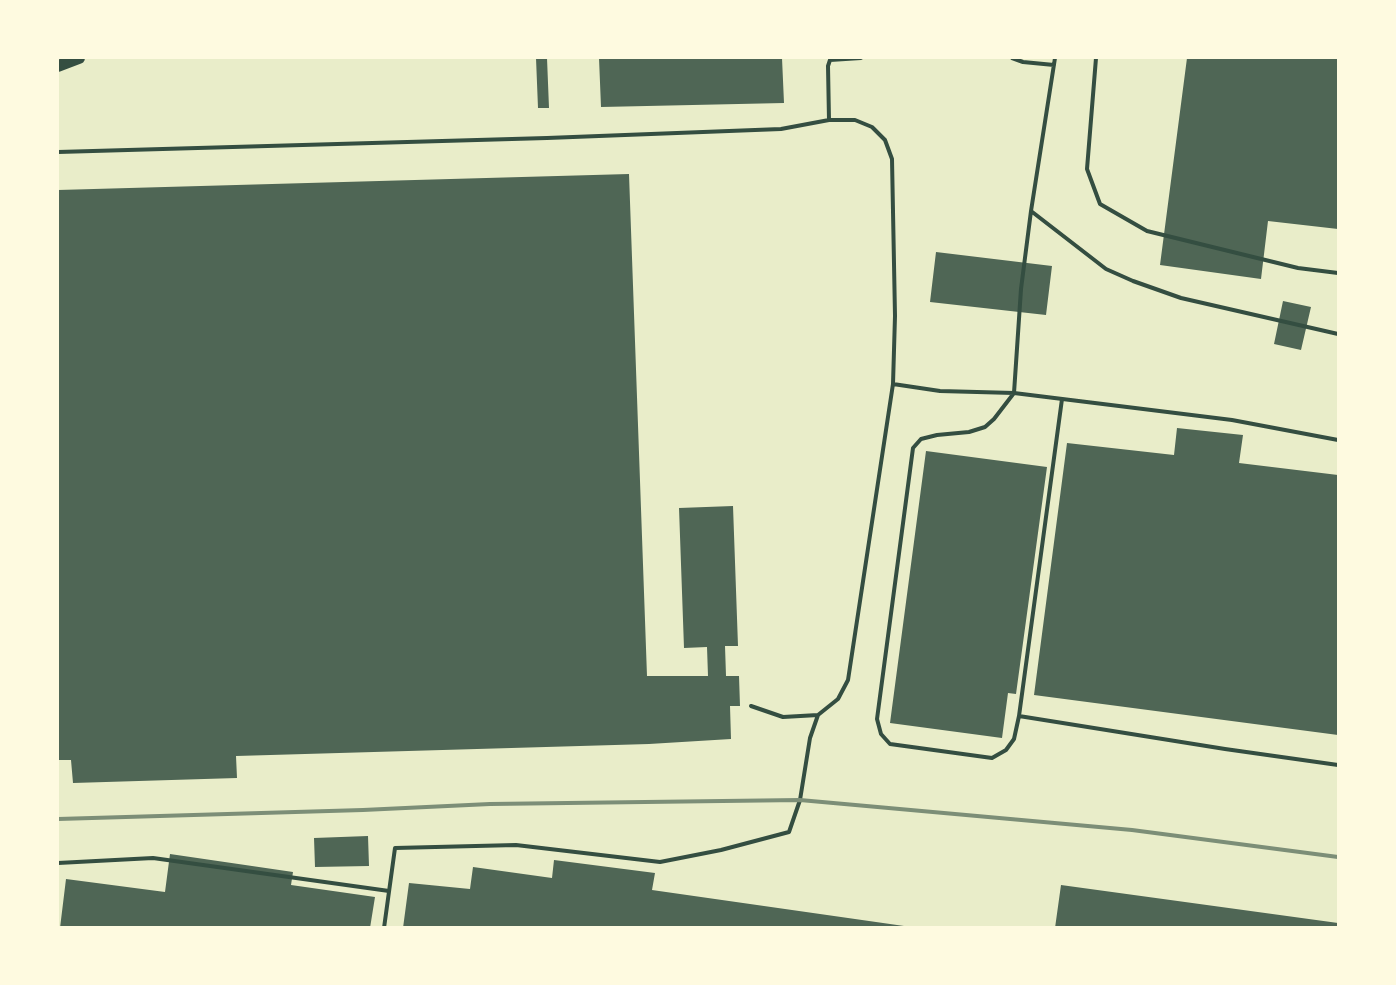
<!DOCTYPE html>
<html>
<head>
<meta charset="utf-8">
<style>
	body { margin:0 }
	#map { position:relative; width:1396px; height:985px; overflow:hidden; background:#e9edc9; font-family:"Sofia Sans Condensed",sans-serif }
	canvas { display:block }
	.frame { position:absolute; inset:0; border:59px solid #fefae0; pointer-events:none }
</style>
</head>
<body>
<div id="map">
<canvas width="1396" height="985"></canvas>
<div class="frame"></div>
</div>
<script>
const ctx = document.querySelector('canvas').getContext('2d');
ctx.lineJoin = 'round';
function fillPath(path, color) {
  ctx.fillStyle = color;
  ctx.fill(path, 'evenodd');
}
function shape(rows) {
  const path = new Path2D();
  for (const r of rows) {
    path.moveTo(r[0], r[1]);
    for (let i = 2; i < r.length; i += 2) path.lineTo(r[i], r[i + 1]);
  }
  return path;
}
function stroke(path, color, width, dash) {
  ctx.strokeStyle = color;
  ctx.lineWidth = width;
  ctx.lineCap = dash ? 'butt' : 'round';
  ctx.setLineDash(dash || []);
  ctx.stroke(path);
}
fillPath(shape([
	[536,58,547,58,549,108,538,108],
	[599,58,782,58,784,103,601,107],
	[1187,58,1338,58,1338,229,1268,221,1261,279,1160,265],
	[629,174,647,676,708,676,707,647,684,648,679,508,733,506,738,646,725,646,726,676,739,676,740,706,730,706,731,739,649,744,236,756,237,778,73,783,71,760,58,760,58,190],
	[936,252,1052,266,1046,315,930,302],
	[1283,301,1311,307,1301,350,1274,344],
	[1177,428,1243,435,1239,463,1338,475,1338,735,1034,695,1067,443,1174,455],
	[926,451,1047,467,1016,694,1008,693,1002,738,890,723],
	[368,836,369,866,315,867,314,838],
	[170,854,293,872,291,885,375,897,370,928,60,928,66,879,165,892],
	[554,860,655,873,652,890,918,928,403,928,409,883,470,889,473,867,552,878],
	[1061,885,1338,923,1338,928,1055,928]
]), '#4f6655');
stroke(shape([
	[1012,58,1023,62,1054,65],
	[1055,58,1031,211,1021,289,1014,393,1232,420,1338,440],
	[1096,58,1087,169,1100,204,1147,231,1298,268,1338,273],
	[829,120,828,66,830,60,861,58],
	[58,152,547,138,781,129,829,120,855,120,872,127,885,140,892,159,895,316,893,384,848,680,838,699,818,715,810,738,800,800,789,832,721,850,660,862,516,845,395,848,384,928],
	[1031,211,1106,269,1133,281,1181,298,1338,334],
	[893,384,940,391,1014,393],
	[1014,393,994,419,985,427,969,432,937,435,921,439,913,448,877,719,881,734,890,744,992,758,1006,750,1014,739,1019,716],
	[1062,399,1019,716,1225,749,1338,765],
	[751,706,783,717,818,715],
	[58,863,153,858,389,891]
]), '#344e41', 4);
stroke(shape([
	[58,66,79,58]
]), '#344e41', 12);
stroke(shape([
	[58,819,363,810,490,804,800,800,1132,830,1338,857]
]), '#7c8e77', 4);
</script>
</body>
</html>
